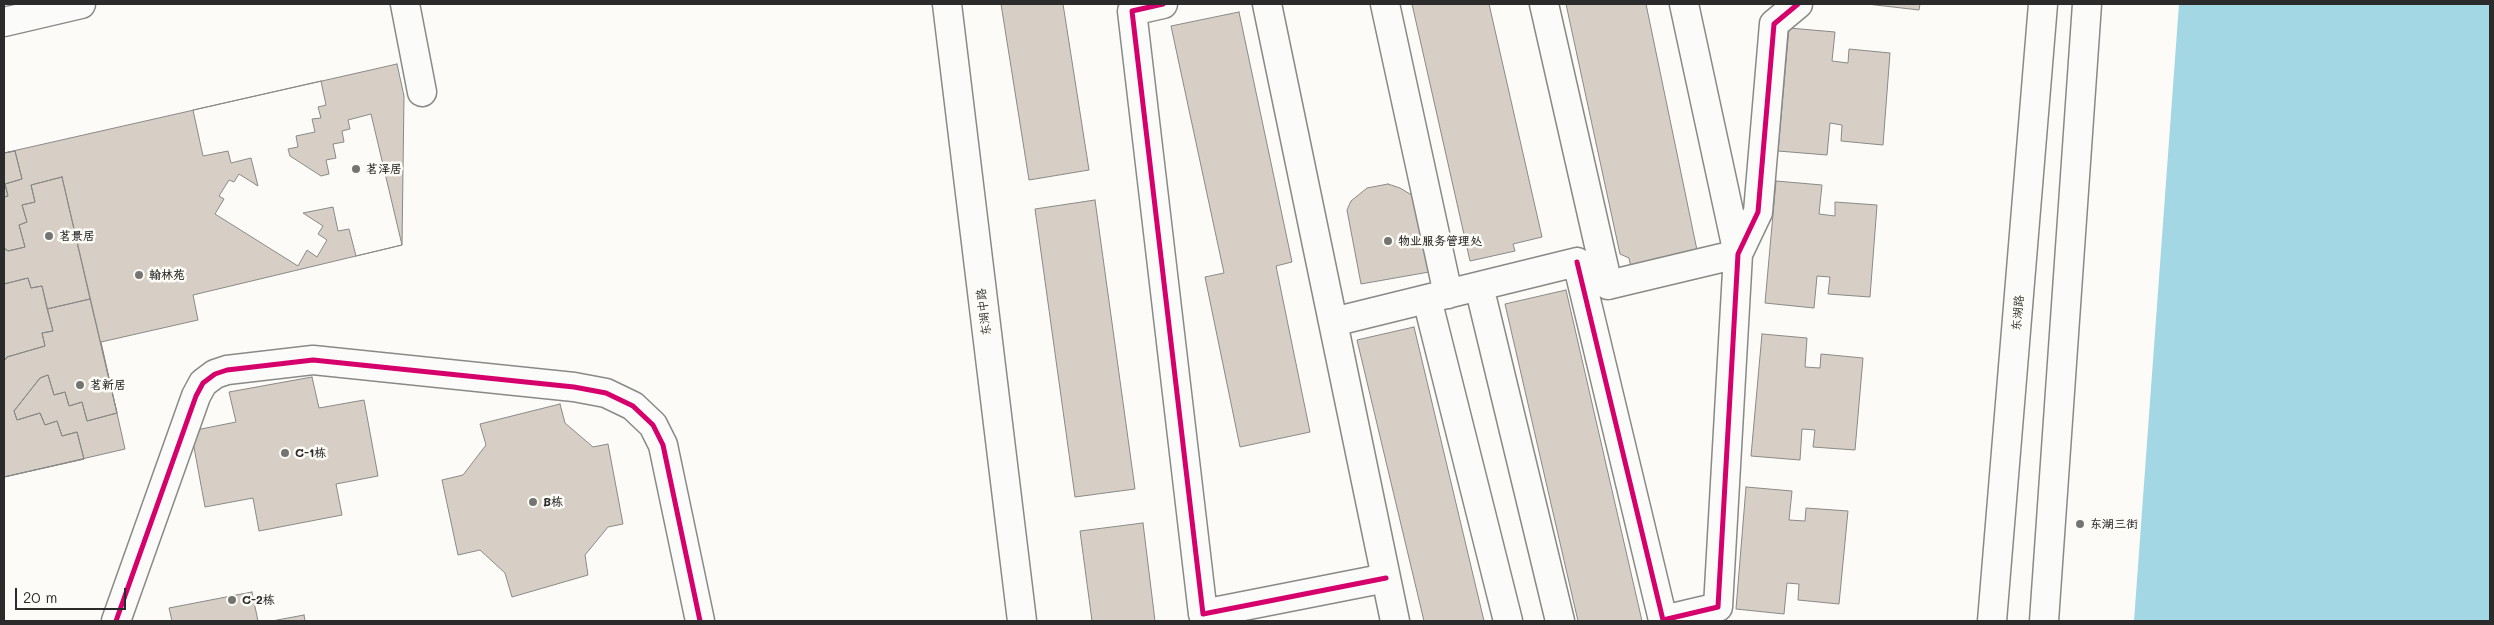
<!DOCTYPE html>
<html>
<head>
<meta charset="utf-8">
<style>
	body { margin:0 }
	#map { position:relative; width:2494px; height:625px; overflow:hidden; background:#fcfbf8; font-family:Mali,sans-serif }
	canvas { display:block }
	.frame { position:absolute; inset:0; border:5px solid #2b2b2b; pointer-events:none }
	.scale { position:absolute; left:15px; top:588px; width:111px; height:22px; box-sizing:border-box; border:2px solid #2b2b2b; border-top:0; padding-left:6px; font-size:15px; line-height:18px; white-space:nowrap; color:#2b2b2b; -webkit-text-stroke:4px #fdfcf7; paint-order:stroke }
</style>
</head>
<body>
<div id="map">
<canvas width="2494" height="625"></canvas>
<div class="frame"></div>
<div class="scale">20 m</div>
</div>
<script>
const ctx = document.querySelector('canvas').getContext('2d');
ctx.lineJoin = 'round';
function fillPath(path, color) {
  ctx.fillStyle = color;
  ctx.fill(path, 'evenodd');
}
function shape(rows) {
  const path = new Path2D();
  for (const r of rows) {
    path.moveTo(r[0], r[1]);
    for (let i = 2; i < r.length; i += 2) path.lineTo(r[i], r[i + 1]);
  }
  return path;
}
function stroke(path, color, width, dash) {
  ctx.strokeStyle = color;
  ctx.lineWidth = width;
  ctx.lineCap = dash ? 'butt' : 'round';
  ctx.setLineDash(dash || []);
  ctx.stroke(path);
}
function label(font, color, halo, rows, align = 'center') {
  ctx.font = font + ' Mali,"LXGW WenKai TC",sans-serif';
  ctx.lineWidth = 5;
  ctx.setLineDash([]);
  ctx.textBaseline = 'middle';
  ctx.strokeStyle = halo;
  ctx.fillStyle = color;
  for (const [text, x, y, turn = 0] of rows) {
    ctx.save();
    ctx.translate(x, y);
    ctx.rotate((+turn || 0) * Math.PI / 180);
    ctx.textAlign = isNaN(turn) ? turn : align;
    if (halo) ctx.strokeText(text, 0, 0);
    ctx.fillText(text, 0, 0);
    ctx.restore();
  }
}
fillPath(shape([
	[2179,4,2490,4,2490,621,2134,621]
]), '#a2d7e3');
const building = shape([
	[1001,4,1063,4,1089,170,1029,180,1001,4],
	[1412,4,1489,4,1542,237,1513,244,1515,251,1470,261,1412,4],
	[1566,4,1646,4,1698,255,1631,268,1629,258,1620,254,1566,4],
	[1867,4,1920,4,1919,10,1867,4],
	[1239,12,1292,262,1276,266,1310,432,1240,447,1205,277,1224,273,1171,26,1239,12],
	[1789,28,1835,32,1832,61,1848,63,1849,49,1890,53,1883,145,1841,141,1842,125,1830,123,1827,155,1778,151,1789,28],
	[397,64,404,96,402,245,193,295,198,320,101,342,125,449,4,477,4,153,397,64],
	[321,81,326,105,318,107,321,118,312,119,315,132,296,136,298,147,288,149,290,156,321,176,329,174,326,160,336,158,333,144,344,142,342,131,350,129,348,120,371,114,402,245,356,256,349,229,338,231,333,207,303,213,323,226,318,234,327,240,317,257,307,250,298,266,215,214,224,199,219,196,229,180,234,182,239,174,258,186,251,158,231,163,228,151,203,156,193,110,321,81],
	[15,151,22,179,5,184,8,196,4,197,4,153,15,151],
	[15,151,22,179,5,184,8,196,4,197,4,153,15,151],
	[62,177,117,413,87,421,82,402,69,406,65,392,54,395,48,375,40,378,14,411,17,420,40,413,45,425,57,421,62,436,77,432,84,459,4,477,4,361,7,357,45,346,42,333,53,331,42,286,31,288,28,278,4,284,4,248,8,251,25,247,19,225,27,222,22,205,35,202,31,185,62,177],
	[62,177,90,299,47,309,42,286,31,288,28,278,4,284,4,248,8,251,25,247,19,225,27,222,22,205,35,202,31,185,62,177],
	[1776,181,1822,185,1819,214,1835,216,1835,202,1877,205,1870,297,1828,294,1830,277,1817,276,1814,308,1765,303,1776,181],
	[1388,184,1400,188,1415,197,1429,272,1361,284,1347,210,1351,201,1367,188,1388,184],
	[1095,200,1135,489,1075,497,1035,209,1095,200],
	[1566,290,1642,621,1578,621,1505,304,1566,290],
	[90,299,117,413,87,421,82,402,69,406,65,392,54,395,48,375,40,378,14,411,17,420,40,413,45,425,57,421,62,436,77,432,84,459,4,477,4,361,7,357,45,346,42,333,53,331,47,309,90,299],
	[1414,327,1484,621,1424,621,1357,340,1414,327],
	[1762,334,1807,338,1805,367,1820,368,1821,354,1863,358,1855,450,1813,447,1815,430,1802,429,1800,460,1751,456,1762,334],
	[312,377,319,408,364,400,378,476,336,484,342,515,259,531,253,498,205,507,191,431,236,422,229,392,312,377],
	[560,404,565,423,593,447,608,444,623,524,608,527,585,555,588,575,512,597,505,573,480,550,458,555,442,480,463,475,486,445,480,424,560,404],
	[1746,487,1792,491,1789,520,1805,521,1806,508,1848,511,1839,604,1798,600,1799,584,1787,583,1784,614,1736,609,1746,487],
	[1143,523,1155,621,1092,621,1080,531,1143,523],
	[252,592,258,621,172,621,169,608,252,592],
	[304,615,305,621,272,621,304,615]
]);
fillPath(building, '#d7cfc6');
stroke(building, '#898987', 1);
const minor = shape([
	[405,4,422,92],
	[947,4,1022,621],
	[1163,4,1132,11,1203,614,1386,578],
	[1267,4,1395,621],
	[1385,4,1448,294],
	[1544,4,1608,285],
	[4,22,81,4],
	[1577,262,1663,620,1718,607,1738,254,1758,212,1774,24,1798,4],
	[1479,286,1560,621],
	[1427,299,1508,621],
	[1333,322,1577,262,1608,285,1738,254,1684,4],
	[116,621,196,396,203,383,215,374,227,370,313,360,574,387,606,393,633,406,653,425,663,445,700,621]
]);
const major = shape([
	[1992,621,2043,4],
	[2044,621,2087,4]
]);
stroke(minor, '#898987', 31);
stroke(major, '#898987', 31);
stroke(minor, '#fbfbf9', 28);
stroke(major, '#fbfbf9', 28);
stroke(shape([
	[1163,4,1132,11,1203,614,1386,578],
	[1577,262,1663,620,1718,607,1738,254,1758,212,1774,24,1798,4],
	[116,621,196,396,203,383,215,374,227,370,313,360,574,387,606,393,633,406,653,425,663,445,700,621]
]), '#d6006c', 5);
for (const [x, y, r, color] of [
	[356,169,5,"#747473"],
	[49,236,5,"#747473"],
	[1388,241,5,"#747473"],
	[139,275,5,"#747473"],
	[80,385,5,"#747473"],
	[285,453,5,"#747473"],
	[533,502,5,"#747473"],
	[2080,524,5,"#747473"],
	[232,600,5,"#747473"]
]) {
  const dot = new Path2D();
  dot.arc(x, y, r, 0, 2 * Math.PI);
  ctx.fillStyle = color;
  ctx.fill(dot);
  stroke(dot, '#fdfcf7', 2);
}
label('bold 12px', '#2b2b2b', '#fdfcf7', [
	["茗泽居",366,169],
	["茗景居",59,236],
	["物业服务管理处",1398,241],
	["翰林苑",149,275],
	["茗新居",90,385],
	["C-1栋",295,453],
	["B栋",543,502],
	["东湖三街",2090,524],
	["C-2栋",242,600]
], 'left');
label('12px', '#2b2b2b', '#fdfcf7', [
	["东湖中路",984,312,-97],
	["东湖路",2018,313,-85]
]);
</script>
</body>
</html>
